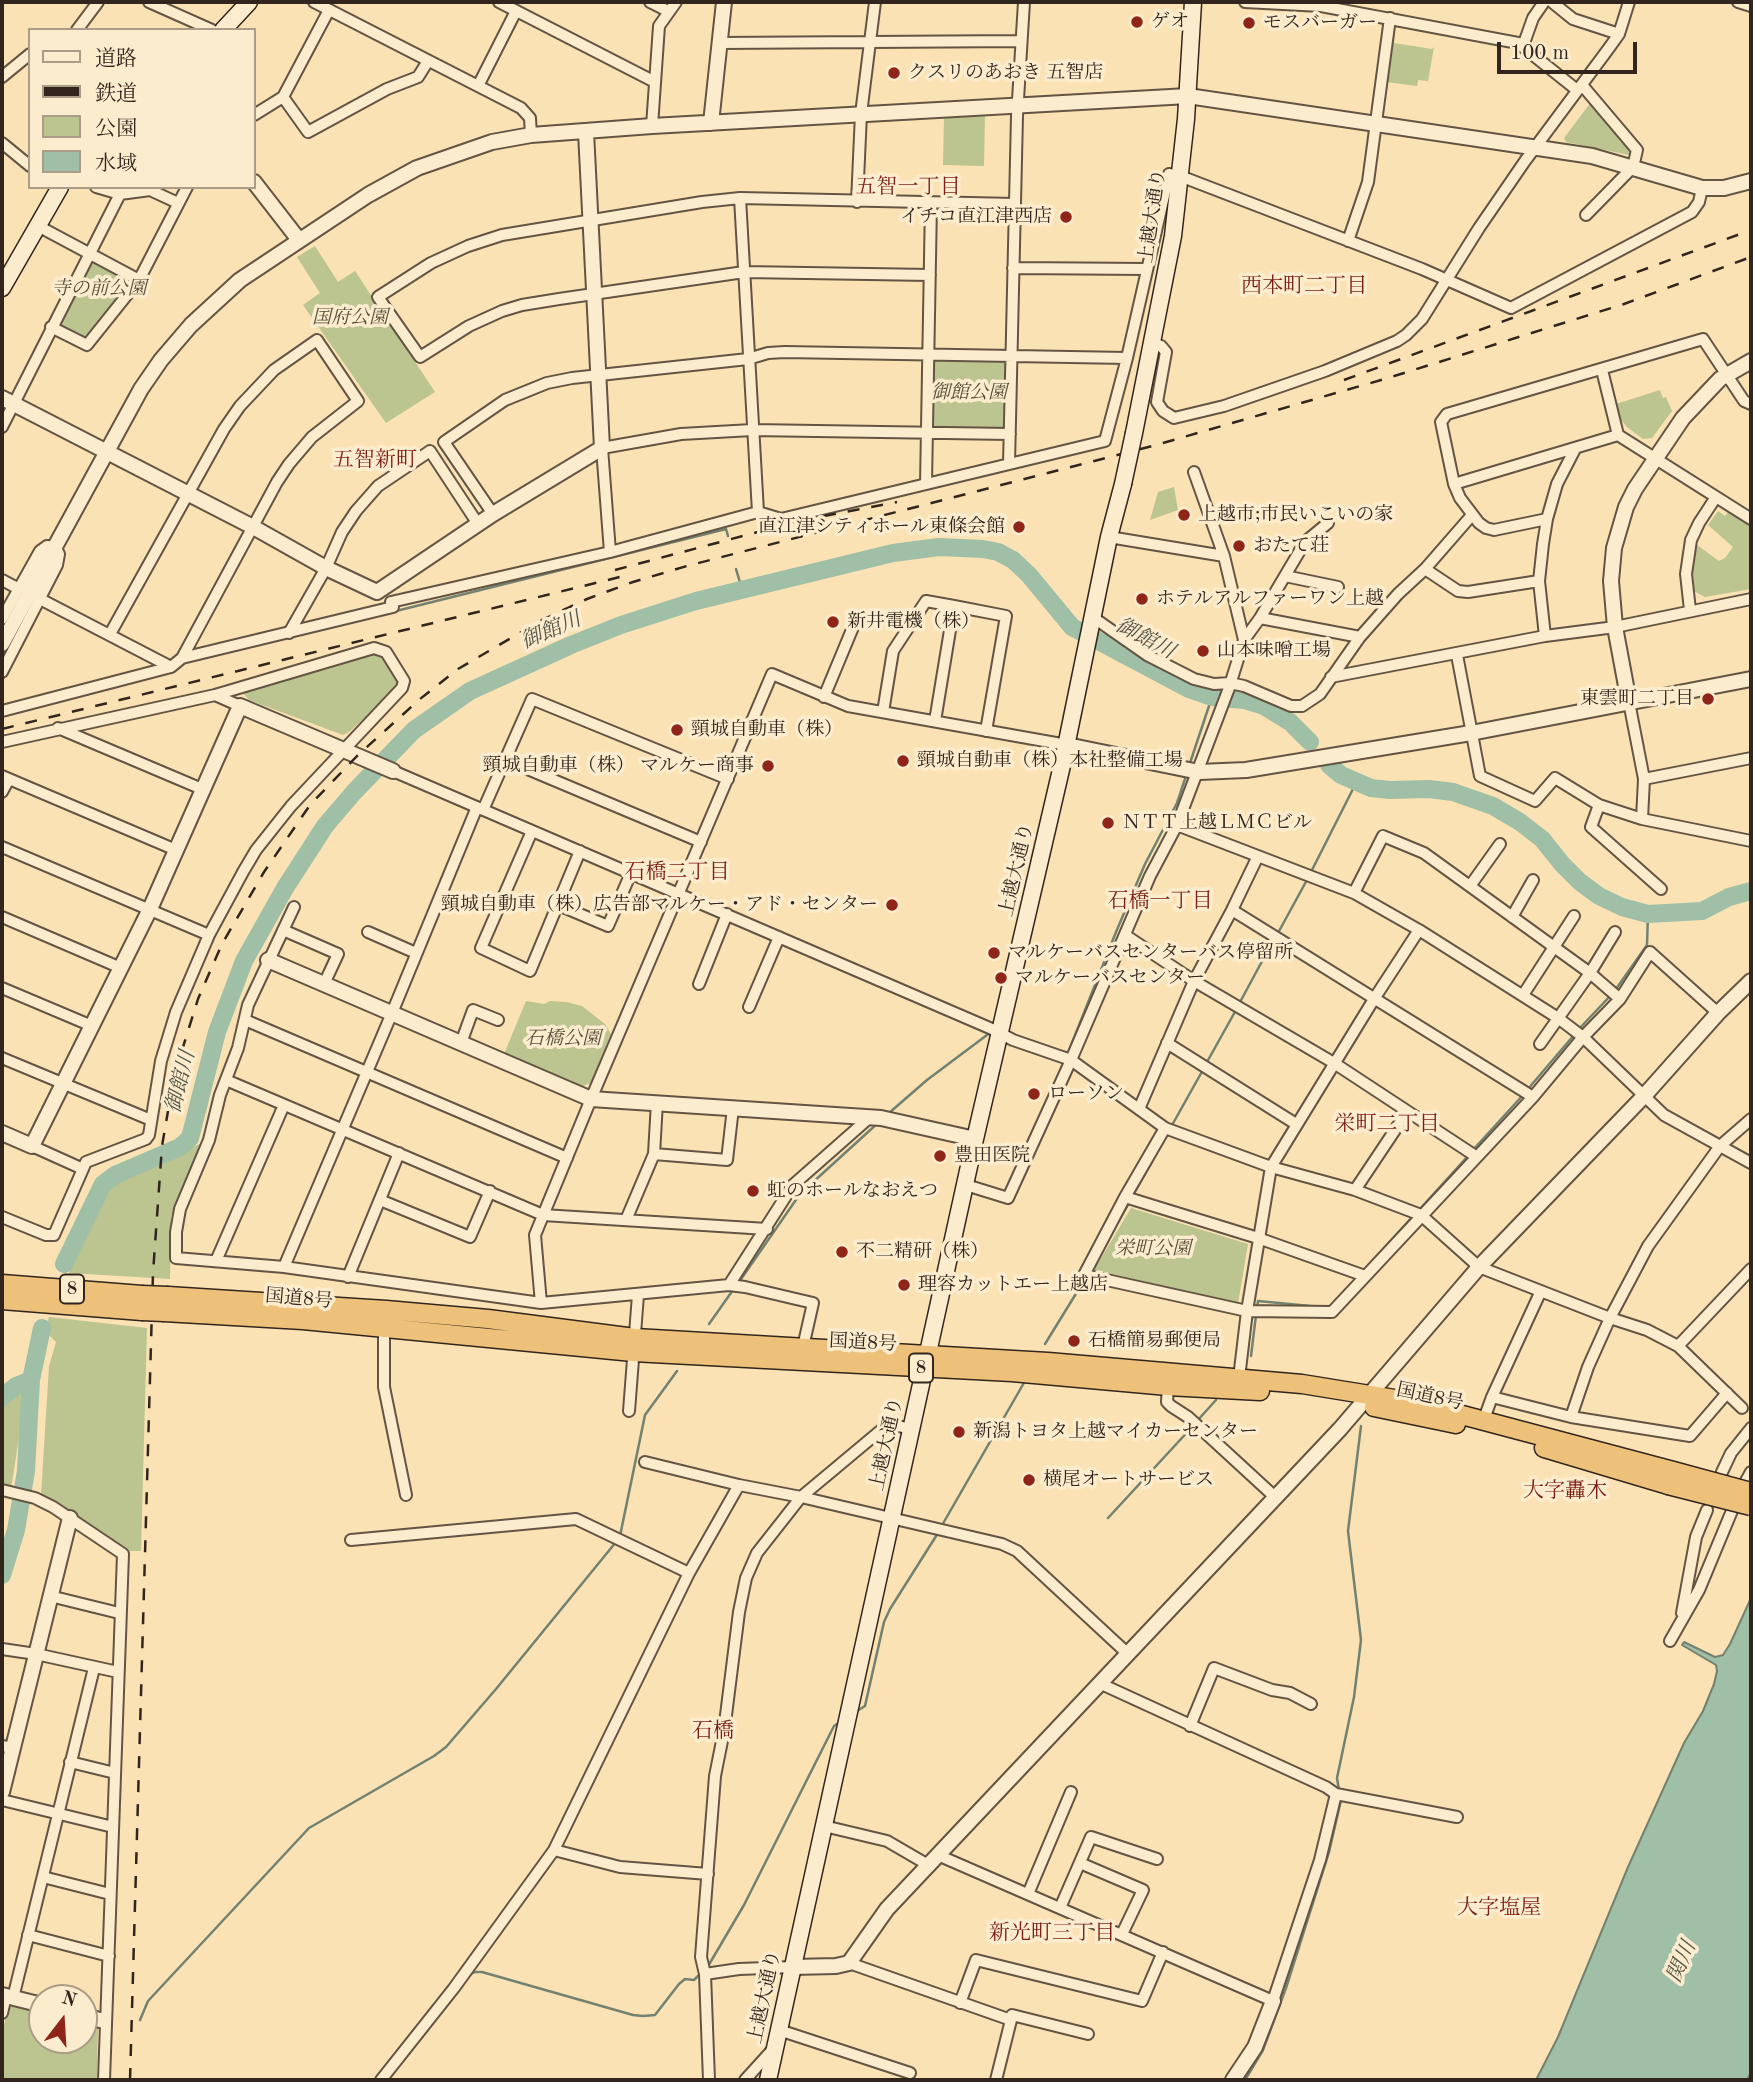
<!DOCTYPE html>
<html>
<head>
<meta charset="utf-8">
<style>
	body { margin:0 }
	#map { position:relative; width:1753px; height:2082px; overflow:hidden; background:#fae2b4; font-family:"Old Standard TT","Noto Serif JP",serif }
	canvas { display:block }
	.frame { position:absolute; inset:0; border:4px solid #32251d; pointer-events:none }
	.legend { position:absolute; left:28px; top:28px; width:228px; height:161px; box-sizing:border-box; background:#fcecce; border:2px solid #ab9c87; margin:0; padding:9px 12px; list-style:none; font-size:21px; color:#32251d }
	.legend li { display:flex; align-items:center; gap:14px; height:35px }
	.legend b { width:35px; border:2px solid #ab9c87 }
	.north { position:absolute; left:28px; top:1984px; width:70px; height:70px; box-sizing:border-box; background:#fcecce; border:2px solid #ab9c87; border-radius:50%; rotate:17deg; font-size:19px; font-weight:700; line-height:28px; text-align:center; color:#32251d }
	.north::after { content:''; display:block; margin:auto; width:24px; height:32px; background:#8f2418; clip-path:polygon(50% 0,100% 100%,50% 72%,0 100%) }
	.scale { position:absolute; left:1497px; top:42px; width:140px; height:32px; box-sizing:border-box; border:4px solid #32251d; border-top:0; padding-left:9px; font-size:21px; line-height:24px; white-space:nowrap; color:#32251d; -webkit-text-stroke:5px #fcecce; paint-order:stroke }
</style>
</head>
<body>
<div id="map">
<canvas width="1753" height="2082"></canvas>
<div class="frame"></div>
<ul class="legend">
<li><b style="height:9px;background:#fcecce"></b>道路</li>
<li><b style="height:9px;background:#32251d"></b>鉄道</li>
<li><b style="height:19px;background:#bcc48f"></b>公園</li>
<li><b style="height:19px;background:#9fbfa7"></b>水域</li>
</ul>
<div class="north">N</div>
<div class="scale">100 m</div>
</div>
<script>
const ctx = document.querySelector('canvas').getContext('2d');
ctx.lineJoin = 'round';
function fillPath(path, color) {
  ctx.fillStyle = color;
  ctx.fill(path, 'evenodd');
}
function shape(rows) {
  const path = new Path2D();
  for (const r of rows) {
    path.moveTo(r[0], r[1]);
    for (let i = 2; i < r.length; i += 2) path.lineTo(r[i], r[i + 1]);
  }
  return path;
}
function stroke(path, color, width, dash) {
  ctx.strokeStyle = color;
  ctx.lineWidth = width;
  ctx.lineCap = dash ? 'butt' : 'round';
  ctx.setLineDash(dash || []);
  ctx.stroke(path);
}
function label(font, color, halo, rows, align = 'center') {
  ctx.font = font + ' "Old Standard TT","Noto Serif JP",serif';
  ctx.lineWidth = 7;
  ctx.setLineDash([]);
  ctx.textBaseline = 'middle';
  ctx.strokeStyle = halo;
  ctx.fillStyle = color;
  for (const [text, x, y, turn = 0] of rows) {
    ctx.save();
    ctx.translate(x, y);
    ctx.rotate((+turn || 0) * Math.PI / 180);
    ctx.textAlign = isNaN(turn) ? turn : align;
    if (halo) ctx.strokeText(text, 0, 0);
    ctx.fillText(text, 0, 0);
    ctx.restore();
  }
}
fillPath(shape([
	[1395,30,1394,43,1432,49,1434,47,1428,81,1418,80,1417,86,1386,82,1391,34],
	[1591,102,1631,151,1629,155,1566,142,1564,138],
	[985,116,984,166,943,165,944,118],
	[315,246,338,282,355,271,435,392,386,423,303,305,320,293,297,257],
	[91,258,133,281,90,338,82,339,56,325],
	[933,357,1006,359,1004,428,931,426],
	[1660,390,1663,398,1666,397,1672,411,1652,438,1643,439,1627,427,1621,420,1616,404],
	[1174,487,1178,510,1150,520,1158,492],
	[1731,508,1751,522,1751,589,1705,597,1690,589,1690,574,1697,545,1719,561,1725,558,1733,547,1708,525,1718,511,1725,516],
	[373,652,382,654,399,681,398,688,349,732,343,735,249,700,244,694,244,691],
	[526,1001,544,1004,550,1001,566,1002,582,1006,605,1024,611,1034,591,1083,580,1087,504,1054],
	[202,1143,171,1216,170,1279,69,1273,89,1222,106,1190,123,1177],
	[1131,1208,1248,1244,1238,1303,1094,1270],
	[49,1317,147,1328,141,1551,130,1551,58,1503,41,1495,49,1366,56,1342,45,1331],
	[17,1390,22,1390,26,1394,25,1399,11,1489,2,1486,2,1402],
	[9,2003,42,2011,42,2040,84,2040,84,2021,98,2024,97,2080,2,2080,2,2034]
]), '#bcc48f');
const water = shape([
	[1751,1598,1751,2072,1747,2080,1536,2080,1558,2037,1628,1867,1684,1743,1703,1711,1714,1684,1717,1671,1716,1665,1682,1645,1684,1642,1715,1657,1723,1655,1730,1644,1751,1598]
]);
fillPath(water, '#9fbfa7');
stroke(water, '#738170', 2);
stroke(shape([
	[736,569,742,589],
	[388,613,726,529,728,536],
	[1190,763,1212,697],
	[1311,872,1356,783],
	[1278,933,1308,878],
	[1616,989,1647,945,1648,914],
	[1239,1004,1274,939],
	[1578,1030,1612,994],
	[1061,1051,1068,1053,1116,932,1145,864,1177,803,1187,773],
	[1207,1062,1236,1010],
	[1528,1089,1574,1035],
	[889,1113,927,1080,991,1032],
	[1171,1127,1204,1068],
	[1472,1151,1524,1094],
	[1132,1197,1153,1160],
	[1418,1211,1468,1156],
	[1117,1224,1129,1203],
	[1364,1270,1413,1216],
	[739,1282,800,1194,879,1122],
	[1257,1308,1258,1301,1321,1307],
	[709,1324,733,1290],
	[1045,1344,1085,1279],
	[1251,1356,1256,1315],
	[1197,1421,1216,1400],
	[1108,1518,1193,1426],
	[941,1527,1025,1381],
	[620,1536,645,1415,677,1371],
	[854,1713,865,1706,884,1622,890,1609,938,1533],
	[1339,1790,1337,1778,1354,1697,1361,1640,1348,1531,1361,1426],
	[707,1968,744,1905,834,1726,840,1722],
	[469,1975,475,1972,482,1972,633,2015,643,2016,655,2015,679,1984,685,1979,694,1980,702,1972],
	[140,2020,148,2001,309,1828,434,1756,446,1747,496,1689,616,1542],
	[1245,2080,1263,2050,1286,1988,1329,1852,1341,1800]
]), '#738170', 2.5);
stroke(shape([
	[1329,765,1341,775,1371,788,1390,790,1429,789,1453,792,1493,806,1520,822,1542,839,1562,864,1580,882,1599,896,1622,907,1648,914,1702,911,1729,897,1751,891],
	[64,1264,103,1184,115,1175,180,1147,190,1138,217,1032,244,961,285,888,325,826,354,792,414,730,470,691,571,645,621,625,696,601,893,553,939,547,983,549,998,552,1013,560,1029,575,1072,627,1189,689,1212,697,1244,700,1264,706,1290,722,1310,742],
	[2,1397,16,1386,31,1380],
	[2,1575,16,1530,26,1471,31,1380,42,1328]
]), '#9fbfa7', 18);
const minor = shape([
	[149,2,212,30],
	[314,2,521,108,530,118,531,135],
	[499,2,655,82],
	[650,2,668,11],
	[1245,2,1321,6,1518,43,1577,90],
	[1552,2,1573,19,1619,34],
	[1738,2,1751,6],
	[77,30,98,2],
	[719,43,1021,41],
	[1523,46,1533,18,1544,2],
	[2,77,30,54],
	[1582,85,1637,150,1633,167,1586,215],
	[478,86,516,11],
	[283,97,308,132,387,89,418,77,428,61],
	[254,115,283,97,329,10],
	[652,126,659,26,676,2],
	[2,143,30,166],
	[96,187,120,194,150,190,178,203],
	[740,198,758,512],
	[857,202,861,114,875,2],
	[38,226,139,280],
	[1348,241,1368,182,1390,18],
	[1013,268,1147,269],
	[930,275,744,272,559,299,522,305,502,311,469,326,420,357,378,297,431,263,468,246,502,235,702,202,740,198,1015,204],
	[51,327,87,345,139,280,187,187],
	[1153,343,1161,346,1166,352,1157,402,1163,411,1174,418,1224,406,1325,371,1397,341,1406,335,1422,319,1479,228,1525,161,1609,48,1619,34,1629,2],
	[1602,370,1618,435],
	[2,427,120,194],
	[1009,464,1017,116,1024,2],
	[926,484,931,203],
	[1454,484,1618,435,1751,519],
	[493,514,444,442,505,400,547,383,572,378,748,359,768,353,785,352,1127,358],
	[1547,519,1494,530,1486,528,1479,523,1460,498,1454,484,1441,422,1447,414,1703,339,1744,401,1751,404],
	[1109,537,1224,556],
	[610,552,602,448,681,434,752,430,1010,434],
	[1425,569,1458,591,1468,592,1539,581],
	[1285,576,1338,587],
	[2,580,19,589],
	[40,599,171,667],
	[1690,610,1686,574,1691,540,1699,523,1716,497],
	[1094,618,1147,655,1194,679,1214,684,1230,683,1244,686,1291,706,1302,706,1320,694,1360,637,1398,594,1425,569,1472,515],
	[1260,618,1360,637],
	[2,619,40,551,47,546,55,547,59,554,57,565,2,672],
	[289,633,326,568,342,532,356,511,378,486,430,451,478,524],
	[1545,636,1539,581,1543,544,1547,519,1557,484,1575,449],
	[1244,640,1260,618,1305,542,1328,523],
	[1457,655,1480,776,1535,801,1555,778,1599,805,1642,819,1751,841],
	[182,658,393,607,391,602,610,552,758,512,781,519,1105,441,1127,358,1169,174,1180,176,1422,269,1511,308,1692,212,1699,202,1702,188],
	[1331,677,1545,636,1615,627,1751,599],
	[824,697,856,620],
	[1629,702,1644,779,1642,819],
	[2,711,171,667,182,658,277,482,289,464,312,437,358,401,317,340,274,370,240,406,224,429,110,634],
	[883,712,893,651,926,601,954,606,1006,616,986,731],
	[935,721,954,606],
	[58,728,202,789],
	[2,742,215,695,240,706],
	[506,760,701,842],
	[393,771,992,1029,1013,1040,1071,1060,1165,1128,1271,1167,1355,1190,1421,1215,1479,1267,1610,1318,1647,1330,1678,1346,1742,1408],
	[2,776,176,850],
	[1644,779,1751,758],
	[2,792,9,779],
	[1599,805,1591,827,1661,889],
	[483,810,532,699,728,779],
	[1177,825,1354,893,1419,930,1558,1018,1583,1037,1664,1115,1751,1163],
	[532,831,481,948,530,971,580,851],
	[2,847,209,935],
	[1470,886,1500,844],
	[1354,893,1383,836,1424,853,1590,973,1620,999],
	[556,904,608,926,631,873],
	[294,907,248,1005,238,1048,220,1095,209,1140,180,1209,176,1232,176,1258,284,1267,541,1303,729,1285,745,1287,813,1303,803,1347],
	[1232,910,1533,1097],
	[2,917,121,968],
	[1512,917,1533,880],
	[283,930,338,954,324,984],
	[368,932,416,953],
	[1125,935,1194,981,1334,1063,1477,1157],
	[699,984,727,914],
	[2,988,92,1026],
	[1523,995,1574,916],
	[749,1007,779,937],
	[245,1020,567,1158],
	[461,1043,473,1010,498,1020],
	[1167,1043,1296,1124],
	[1540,1044,1590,973,1615,932],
	[2,1058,151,1120],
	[226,1080,543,1215,767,1229],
	[1139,1109,1194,981,1232,910,1258,856],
	[1165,1128,1125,1197,1084,1275,1247,1311,1332,1312,1533,1097,1583,1037,1620,999,1650,952,1718,1013],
	[32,1146,83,1169],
	[654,1154,727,1160,733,1108],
	[966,1185,1008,1198,1071,1060,1150,876,1177,825,1229,688,1244,640,1224,556,1194,472],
	[1355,1190,1407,1112],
	[1125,1197,1258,1238,1365,1276],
	[380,1200,470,1237,490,1191],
	[2,1217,46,1235,54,1235,86,1162,146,1139,149,1135,161,1061,176,1012,209,935,243,872,256,850,291,806,402,688,404,681,386,652,374,648,215,695],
	[626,1220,654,1154,657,1102],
	[216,1261,284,1105],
	[284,1267,392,1013,477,807],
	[348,1277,399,1153],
	[729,1285,793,1185,869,1118],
	[541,1303,535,1235,591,1099,772,674,848,706,1067,745],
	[384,1328,384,1387,406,1495],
	[1678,1346,1751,1269],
	[1239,1378,1247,1311,1271,1167,1374,999,1419,930],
	[1168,1386,1167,1402,1171,1406,1188,1417,1275,1497],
	[1492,1397,1540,1293],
	[629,1411,638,1295],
	[1571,1417,1690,1436,1727,1393],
	[1484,1419,1492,1397,1571,1417,1588,1367,1610,1318,1648,1246,1720,1146,1751,1119],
	[645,1462,739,1485,801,1497,1002,1544,1017,1551,1128,1654],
	[1722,1472,1731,1453,1751,1428],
	[2,1490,35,1498,53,1507,123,1554,104,2080],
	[1741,1490,1751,1472],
	[351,1540,576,1519,689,1573],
	[50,1596,119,1613],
	[1682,1613,1696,1537,1707,1510],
	[1670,1641,1699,1590,1736,1501],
	[2,1649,36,1654,118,1672],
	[1099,1683,1326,1787,1336,1794,1457,1817],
	[1190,1726,1214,1668,1272,1690,1290,1693,1311,1704],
	[2,1746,13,1748],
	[70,1762,115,1773],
	[2,1800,113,1827],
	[824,1826,887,1841,930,1866],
	[554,1850,620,1867,708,1874],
	[940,1856,1273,2001,1320,1860,1336,1794],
	[1080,1863,1143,1890,1122,1934],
	[43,1877,110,1894],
	[1028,1894,1071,1792],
	[1060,1908,1091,1837,1157,1859],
	[28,1935,109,1956],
	[849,1963,1011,2020,996,2080],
	[705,1974,739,1969,793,1967],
	[13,1998,94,1668],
	[960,2003,976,1960,1142,2001,1163,1952],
	[2,2013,6,1996],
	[1011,2020,1012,2015,1088,2034],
	[779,2030,910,2073],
	[381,2080,454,1988,554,1850,689,1573,739,1485],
	[709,2080,705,1974,701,1957,715,1776,724,1731,739,1612,746,1578,757,1553,801,1497,886,1426,894,1425,911,1429],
	[745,2080,774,2048]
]);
const tertiary = shape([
	[711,123,724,2],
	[254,182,299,240],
	[2,398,253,527,326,568,377,592,493,514,602,448,586,132],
	[2,644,141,389,161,360,191,325,240,280,368,195,417,168,492,142,531,135,652,126,1188,96,1592,156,1702,188,1724,188,1751,181],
	[1629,702,1615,627,1611,581,1614,548,1626,507,1635,489,1683,418,1720,379,1751,361],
	[1067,745,1199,772,1246,770,1471,733,1751,679],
	[268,960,591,1099,881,1118,975,1139],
	[2,1133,32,1146,150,909,240,706,393,771],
	[2,1792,70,1518],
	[793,1967,836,1966,849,1963,887,1909,1340,1429,1479,1267,1644,1096,1718,1013,1751,981],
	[2,1995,42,2005],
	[84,2016,104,2021],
	[1233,2080,1255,2047,1273,2001]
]);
const secondary = shape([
	[223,30,249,2],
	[2,288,60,187],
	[1134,433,1173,236,1186,119,1193,2],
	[768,2080,975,1139,1063,761,1109,537,1123,484]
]);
const trunk = shape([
	[2,1284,142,1295],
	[168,1296,386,1310,488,1319,635,1338,1048,1362,1302,1384,1413,1402,1673,1471],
	[2,1300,142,1311],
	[164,1312,303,1320,633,1352,1012,1372,1168,1386,1260,1391],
	[1374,1407,1456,1424],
	[1544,1448,1668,1485]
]);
stroke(minor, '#645443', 14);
stroke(tertiary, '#645443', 18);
stroke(secondary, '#32251d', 19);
stroke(trunk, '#32251d', 21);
stroke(minor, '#fcecce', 10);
stroke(tertiary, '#fcecce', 14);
stroke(secondary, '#fcecce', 16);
stroke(trunk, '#edc17a', 18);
stroke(shape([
	[1344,380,1751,230],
	[615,570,803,520,897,502],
	[2,729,628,575],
	[130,2080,153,1273,162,1146,174,1076,198,999,222,944,264,872,310,805,357,756,420,699,458,669,542,620,587,599,633,582,687,566,1156,445,1388,378,1624,304,1751,257]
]), '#32251d', 2.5, [12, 12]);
const secondaryBridge = shape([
	[1123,484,1134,433]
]);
const trunkBridge = shape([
	[142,1295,168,1296],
	[142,1311,164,1312],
	[1673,1471,1751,1492],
	[1668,1485,1751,1506]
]);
stroke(secondaryBridge, '#32251d', 19, []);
stroke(trunkBridge, '#32251d', 21, []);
stroke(secondaryBridge, '#fcecce', 16);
stroke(trunkBridge, '#edc17a', 18);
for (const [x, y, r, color] of [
	[1137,22,7,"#8f2418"],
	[1249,23,7,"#8f2418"],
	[894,73,7,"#8f2418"],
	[1066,217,7,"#8f2418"],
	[1184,515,7,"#8f2418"],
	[1019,527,7,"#8f2418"],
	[1239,546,7,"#8f2418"],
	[1142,599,7,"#8f2418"],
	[833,622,7,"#8f2418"],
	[1203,651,7,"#8f2418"],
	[1708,699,7,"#8f2418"],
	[677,730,7,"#8f2418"],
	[903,761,7,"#8f2418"],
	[768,766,7,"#8f2418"],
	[1108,823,7,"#8f2418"],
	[892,905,7,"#8f2418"],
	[994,953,7,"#8f2418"],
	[1001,978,7,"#8f2418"],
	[1034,1094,7,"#8f2418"],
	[940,1156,7,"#8f2418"],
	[753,1191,7,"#8f2418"],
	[842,1252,7,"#8f2418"],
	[904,1285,7,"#8f2418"],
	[1074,1341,7,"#8f2418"],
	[959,1432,7,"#8f2418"],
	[1029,1480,7,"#8f2418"]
]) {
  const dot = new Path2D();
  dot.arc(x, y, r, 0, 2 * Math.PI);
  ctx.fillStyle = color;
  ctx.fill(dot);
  stroke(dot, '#fcecce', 2.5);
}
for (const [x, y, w] of [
	[72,1289,24],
	[921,1368,24]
]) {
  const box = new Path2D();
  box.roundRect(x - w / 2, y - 14.5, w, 29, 5);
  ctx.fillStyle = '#fcecce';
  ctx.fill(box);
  stroke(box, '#32251d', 2);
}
label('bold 18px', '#32251d', null, [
	["8",72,1289],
	["8",921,1368]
]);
label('19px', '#32251d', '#fcecce', [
	["ゲオ",1151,22],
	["モスバーガー",1263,23],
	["クスリのあおき 五智店",908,73],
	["イチコ直江津西店",1052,217,"right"],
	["上越市;市民いこいの家",1198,515],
	["直江津シティホール東條会館",1005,527,"right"],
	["おたて荘",1253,546],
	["ホテルアルファーワン上越",1156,599],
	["新井電機（株）",847,622],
	["山本味噌工場",1217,651],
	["東雲町二丁目",1694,699,"right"],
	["頸城自動車（株）",691,730],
	["頸城自動車（株）本社整備工場",917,761],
	["頸城自動車（株） マルケー商事",754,766,"right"],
	["ＮＴＴ上越ＬＭＣビル",1122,823],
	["頸城自動車（株）広告部マルケー・アド・センター",878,905,"right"],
	["マルケーバスセンターバス停留所",1008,953],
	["マルケーバスセンター",1015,978],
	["ローソン",1048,1094],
	["豊田医院",954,1156],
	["虹のホールなおえつ",767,1191],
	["不二精研（株）",856,1252],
	["理容カットエー上越店",918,1285],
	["石橋簡易郵便局",1088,1341],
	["新潟トヨタ上越マイカーセンター",973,1432],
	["横尾オートサービス",1043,1480]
], 'left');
label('19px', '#32251d', '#fcecce', [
	["上越大通り",1153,216,-82],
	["上越大通り",1017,870,-77],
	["国道8号",299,1299,5],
	["国道8号",863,1343,3],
	["国道8号",1430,1397,12],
	["上越大通り",887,1444,-78],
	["上越大通り",765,1997,-78]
]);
label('italic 19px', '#544d3a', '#fcecce', [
	["寺の前公園",99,289],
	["国府公園",350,318],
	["御館公園",969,393],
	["石橋公園",563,1039],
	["栄町公園",1153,1249]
]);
label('21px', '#7a1f14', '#fcecce', [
	["五智一丁目",908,187],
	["西本町二丁目",1304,286],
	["五智新町",375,460],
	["石橋二丁目",677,872],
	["石橋一丁目",1160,901],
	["栄町二丁目",1387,1124],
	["大字轟木",1565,1491],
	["石橋",713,1731],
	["大字塩屋",1499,1908],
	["新光町三丁目",1052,1933]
]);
label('italic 21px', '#535346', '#fcecce', [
	["御館川",551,631,-23],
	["御館川",1145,639,28],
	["御館川",181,1082,-76],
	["関川",1682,1962,-66]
]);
</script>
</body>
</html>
